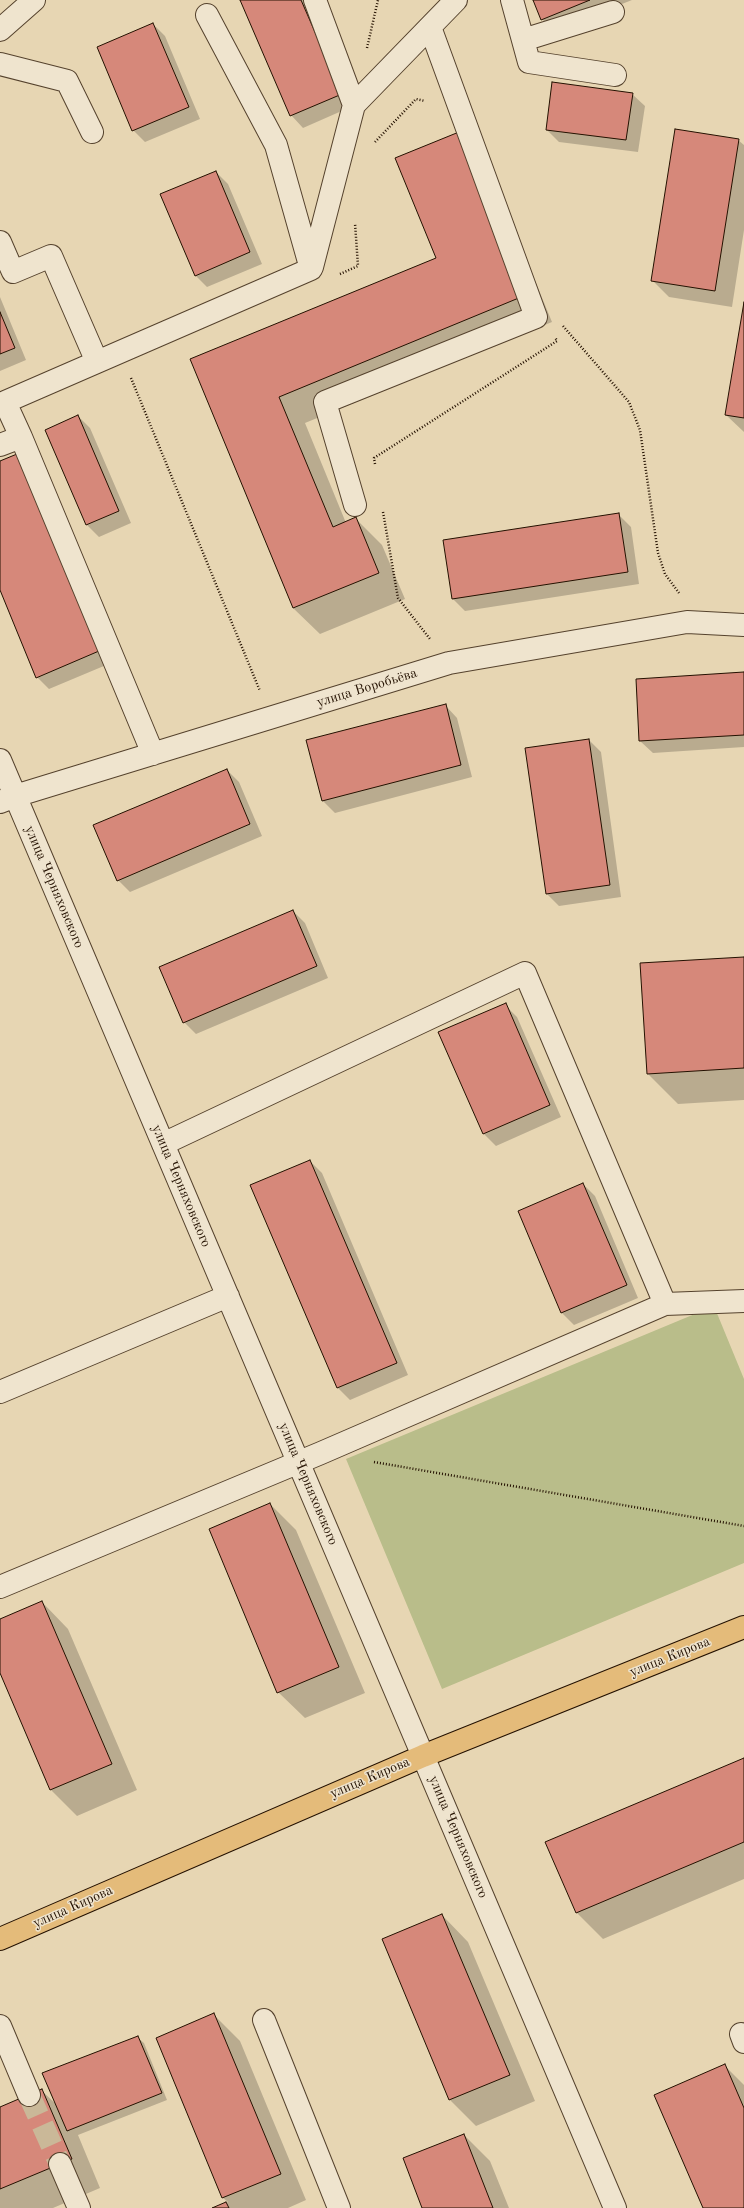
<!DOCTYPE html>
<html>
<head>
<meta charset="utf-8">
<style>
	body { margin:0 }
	canvas { display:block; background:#e7d6b3 }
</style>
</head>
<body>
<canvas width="744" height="2208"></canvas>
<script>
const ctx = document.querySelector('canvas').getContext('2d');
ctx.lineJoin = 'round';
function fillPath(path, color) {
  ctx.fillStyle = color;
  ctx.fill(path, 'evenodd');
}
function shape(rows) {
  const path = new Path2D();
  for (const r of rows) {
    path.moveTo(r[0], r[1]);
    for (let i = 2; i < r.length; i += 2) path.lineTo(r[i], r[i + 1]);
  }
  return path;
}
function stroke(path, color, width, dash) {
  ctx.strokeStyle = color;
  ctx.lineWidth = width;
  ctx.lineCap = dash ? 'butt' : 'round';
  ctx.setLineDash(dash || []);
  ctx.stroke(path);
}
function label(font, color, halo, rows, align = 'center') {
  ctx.font = font + ' "Old Standard TT",serif';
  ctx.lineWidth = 3;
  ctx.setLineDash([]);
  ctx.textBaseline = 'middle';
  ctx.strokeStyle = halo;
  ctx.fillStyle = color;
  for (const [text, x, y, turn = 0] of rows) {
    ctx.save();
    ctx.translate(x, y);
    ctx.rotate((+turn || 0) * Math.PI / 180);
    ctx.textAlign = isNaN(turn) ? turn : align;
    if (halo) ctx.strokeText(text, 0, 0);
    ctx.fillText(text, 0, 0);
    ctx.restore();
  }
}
fillPath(shape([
	[714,1306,744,1379,744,1563,442,1689,346,1459]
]), '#b9bd8a');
fillPath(shape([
	[241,0,307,0,353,106,303,128,291,115],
	[534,0,632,0,554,31,542,19],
	[153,24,165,36,200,119,145,142,133,130],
	[632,94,645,106,638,152,559,142,547,130],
	[738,140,744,145,744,230,732,307,669,297,652,280],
	[485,159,552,322,305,423,346,523,356,519,382,545,405,599,320,634,293,608,191,360,437,258],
	[216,172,228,184,262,264,207,287,195,275],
	[0,297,26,360,0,371],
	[744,308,744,432,726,415],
	[78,416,90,428,131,523,99,537,87,525,46,430],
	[0,462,111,663,49,689,37,677,0,588],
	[619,515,631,527,639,584,465,611,453,599,445,541],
	[744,673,744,747,653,753,640,741],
	[445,705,457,718,472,777,335,813,323,801],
	[589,740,601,752,621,897,559,906,547,894,527,749],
	[227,770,239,782,262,836,130,892,118,880],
	[293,911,305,923,328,978,196,1034,184,1022],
	[744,958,744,1100,678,1104,648,1074],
	[505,1005,517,1017,561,1117,496,1146,484,1134,440,1033],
	[310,1161,322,1173,408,1375,350,1400,338,1388,251,1186],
	[583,1184,595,1196,638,1298,574,1325,562,1313,520,1211],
	[270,1504,296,1530,365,1693,305,1718,278,1692],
	[42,1602,68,1629,137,1790,77,1816,51,1790,0,1671,0,1620],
	[744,1759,744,1879,603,1939,577,1913,547,1842],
	[442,1915,468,1942,535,2101,476,2126,450,2100,383,1940],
	[214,2015,240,2041,306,2200,288,2208,215,2208,228,2202,223,2198,157,2038],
	[137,2037,144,2043,167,2100,78,2135,100,2188,53,2208,0,2208,0,2108,42,2091,57,2105],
	[725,2066,744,2085,744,2208,704,2208],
	[464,2135,490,2161,509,2208,423,2208]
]), '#0003');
const building = shape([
	[240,0,301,0,342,94,290,116,240,0],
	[533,0,590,0,541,20,533,0],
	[153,23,189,107,132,131,97,47,153,23],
	[552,82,633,93,626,140,546,130,552,82],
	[675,129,739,139,715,291,651,281,675,129],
	[459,132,526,295,279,397,333,527,356,517,379,573,293,608,190,359,436,258,395,158,459,132],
	[216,171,250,252,195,276,160,194,216,171],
	[744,302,744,418,725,415,744,302],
	[0,312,15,348,0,354,0,312],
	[78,415,119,511,86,525,45,430,78,415],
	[17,454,99,651,36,678,0,590,0,461,17,454],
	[619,513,628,572,452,599,443,540,619,513],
	[744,672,744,735,639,741,636,679,744,672],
	[446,704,461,765,322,801,306,740,446,704],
	[589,739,610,885,546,894,525,748,589,739],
	[227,769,250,824,117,881,93,825,227,769],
	[293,910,317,966,183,1023,159,967,293,910],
	[744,957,744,1068,647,1074,640,963,744,957],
	[506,1003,550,1105,483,1134,438,1032,506,1003],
	[310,1160,397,1363,337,1388,250,1185,310,1160],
	[583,1183,627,1285,561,1313,518,1211,583,1183],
	[270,1503,339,1667,277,1693,209,1529,270,1503],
	[42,1601,112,1764,50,1790,0,1673,0,1619,42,1601],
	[744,1758,744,1842,576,1913,545,1842,744,1758],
	[442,1914,510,2075,449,2100,382,1939,442,1914],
	[214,2013,281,2174,222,2198,156,2038,214,2013],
	[138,2036,162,2093,67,2131,42,2073,138,2036],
	[725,2064,744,2108,744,2208,703,2208,654,2095,725,2064],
	[42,2089,72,2159,0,2189,0,2107,42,2089],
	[464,2134,493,2208,422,2208,403,2158,464,2134],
	[226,2202,229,2208,212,2208,226,2202]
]);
fillPath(building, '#d6887a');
stroke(building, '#241100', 1);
stroke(shape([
	[29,2095,60,2164]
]), '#cab898', 22, [22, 11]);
const minor = shape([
	[512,0,529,62,615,75],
	[0,30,34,0],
	[523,40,613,12],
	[0,64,67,81,92,132],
	[354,105,456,0],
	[0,242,13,272,51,256,97,362,5,402,21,437],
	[312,267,354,105,315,0],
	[97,362,311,269,276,145,207,15],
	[0,445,21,437,153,754],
	[355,505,325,402,536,317,430,27],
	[0,760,615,2208],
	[0,802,15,796,449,663,687,622,744,625],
	[163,1144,525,973,665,1304],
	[0,1392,228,1296],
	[0,1587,321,1453,665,1304,744,1301],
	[264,2020,339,2208],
	[0,2026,29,2095],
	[741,2034,744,2042],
	[60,2164,79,2208]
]);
const major = shape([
	[0,1939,423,1756,744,1627]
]);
stroke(minor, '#55422d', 24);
stroke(major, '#241100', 24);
stroke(shape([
	[367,48,378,0],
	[375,142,416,99,425,101],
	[340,274,358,266,355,223],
	[563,326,629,402,640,430,658,553,665,574,679,593],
	[131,378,260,691],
	[375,464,374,458,557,341,555,337],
	[383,512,398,598,430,639],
	[374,1462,744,1526]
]), '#241100', 2.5, [1, 2]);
stroke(minor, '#efe4ce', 22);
stroke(major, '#e4bb7a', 22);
label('14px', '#241100', '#efe4ce', [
	["улица Воробьёва",367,688,-17],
	["улица Черняховского",54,887,67],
	["улица Черняховского",181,1186,67],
	["улица Черняховского",308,1484,67],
	["улица Кирова",670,1657,-22],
	["улица Кирова",370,1778,-23],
	["улица Черняховского",458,1837,67],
	["улица Кирова",73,1907,-24]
]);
</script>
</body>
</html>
